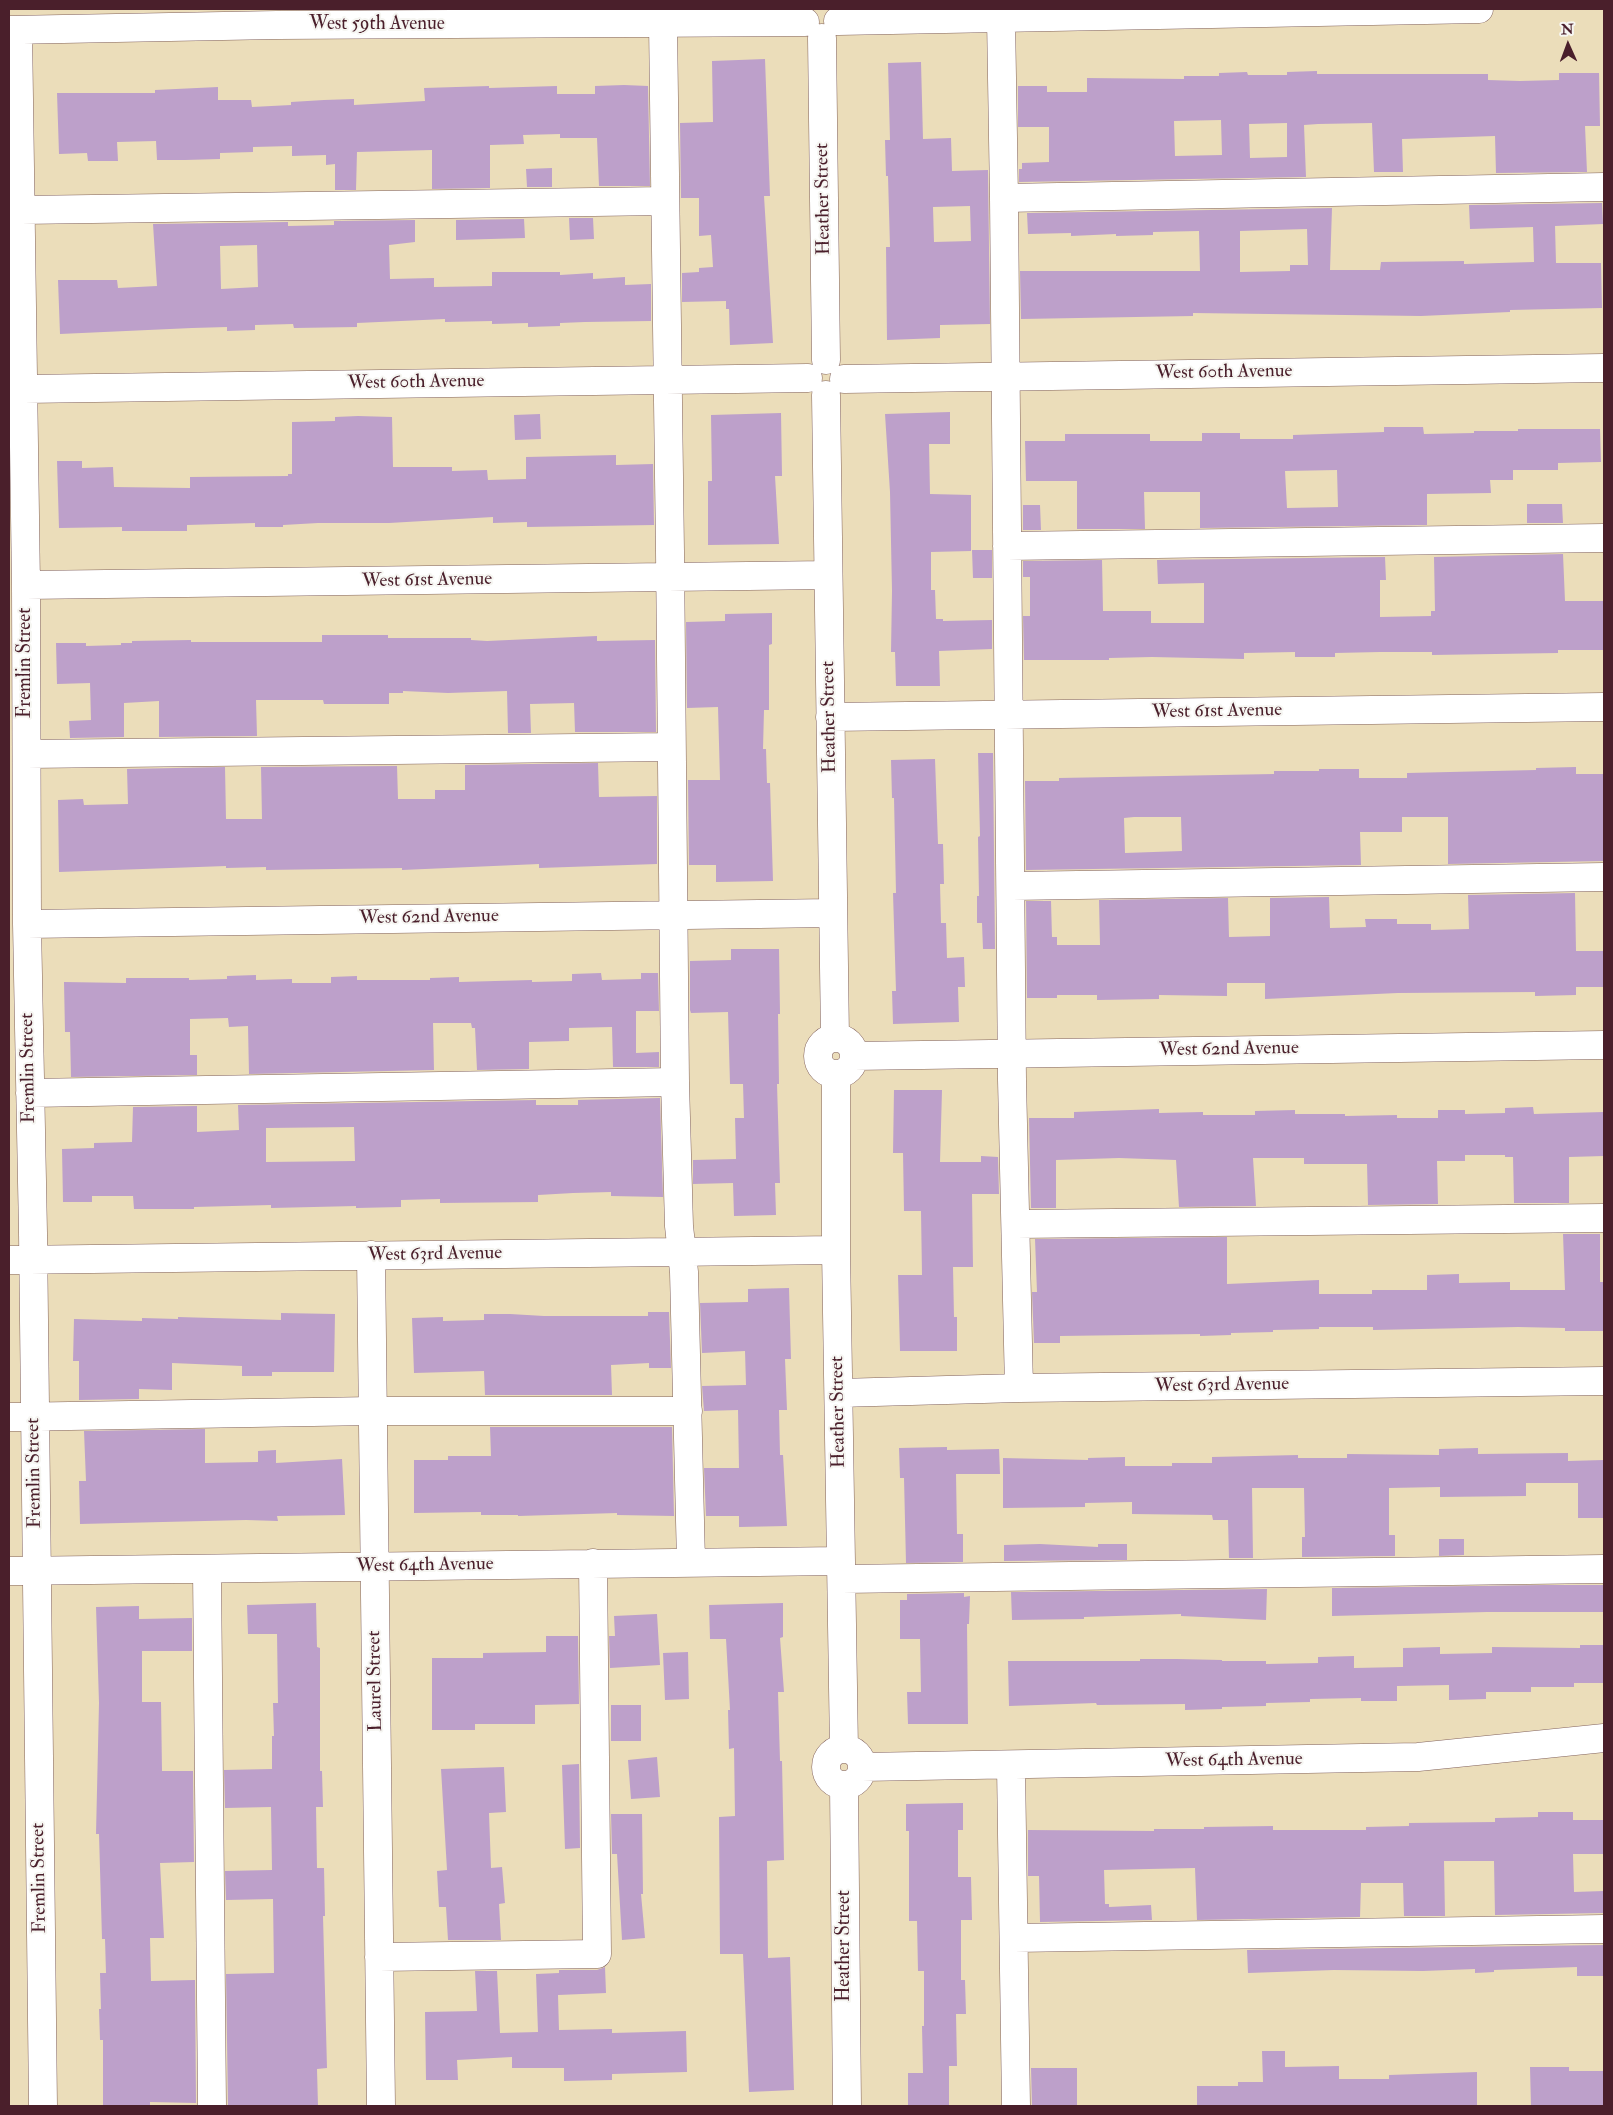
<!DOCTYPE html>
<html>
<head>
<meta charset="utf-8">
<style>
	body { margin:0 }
	#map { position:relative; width:1613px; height:2115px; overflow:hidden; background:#ebddba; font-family:"IM FELL Double Pica",serif }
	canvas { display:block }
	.frame { position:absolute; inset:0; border:10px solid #4a1f2b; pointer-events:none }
	.north { position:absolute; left:1543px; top:20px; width:50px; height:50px; -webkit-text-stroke:4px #f6f6f2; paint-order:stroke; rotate:358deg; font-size:14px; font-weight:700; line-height:20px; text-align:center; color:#4a1f2b }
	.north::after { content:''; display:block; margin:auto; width:18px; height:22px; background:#4a1f2b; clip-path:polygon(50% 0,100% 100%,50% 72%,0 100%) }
</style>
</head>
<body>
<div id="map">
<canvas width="1613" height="2115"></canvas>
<div class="frame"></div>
<div class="north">N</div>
</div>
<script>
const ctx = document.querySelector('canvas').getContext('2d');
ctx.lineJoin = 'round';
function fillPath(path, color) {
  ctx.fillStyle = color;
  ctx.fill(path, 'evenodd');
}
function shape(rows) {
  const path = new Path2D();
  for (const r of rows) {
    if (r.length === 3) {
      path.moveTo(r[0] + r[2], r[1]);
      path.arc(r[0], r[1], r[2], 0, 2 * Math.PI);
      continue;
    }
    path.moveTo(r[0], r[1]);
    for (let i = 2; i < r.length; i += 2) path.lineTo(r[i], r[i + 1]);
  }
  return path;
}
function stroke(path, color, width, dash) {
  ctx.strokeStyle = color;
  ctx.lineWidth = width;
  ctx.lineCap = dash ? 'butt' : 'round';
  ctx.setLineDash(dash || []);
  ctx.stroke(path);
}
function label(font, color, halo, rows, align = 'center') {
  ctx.font = font + ' "IM FELL Double Pica",serif';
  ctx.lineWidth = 4;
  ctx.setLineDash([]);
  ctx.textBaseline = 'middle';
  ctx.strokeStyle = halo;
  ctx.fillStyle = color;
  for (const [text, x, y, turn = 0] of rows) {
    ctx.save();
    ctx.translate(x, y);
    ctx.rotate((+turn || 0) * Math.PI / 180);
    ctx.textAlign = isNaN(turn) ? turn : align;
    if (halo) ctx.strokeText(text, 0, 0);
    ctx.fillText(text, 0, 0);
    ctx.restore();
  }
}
fillPath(shape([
	[765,59,770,196,764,196,773,343,730,345,729,309,726,309,726,301,682,302,682,273,699,272,699,268,713,267,711,235,699,236,699,198,681,198,680,123,713,122,712,61],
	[921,62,923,139,951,138,952,171,988,170,990,324,940,325,940,338,887,340,886,247,890,247,888,176,886,176,885,140,890,140,888,63],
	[970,206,971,241,934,242,933,207],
	[1317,71,1317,74,1488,74,1488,80,1520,81,1559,80,1559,73,1599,73,1600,126,1585,126,1587,172,1496,173,1495,136,1402,139,1403,172,1374,172,1372,123,1318,124,1304,125,1306,177,1019,182,1019,169,1022,169,1022,163,1049,162,1049,127,1018,127,1018,86,1047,86,1047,92,1087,92,1087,78,1184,79,1184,76,1219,76,1219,73,1247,72,1248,75,1287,75,1287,72],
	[1221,120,1222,155,1175,156,1174,121],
	[1287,123,1287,157,1250,158,1249,124],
	[624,85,648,86,650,186,599,186,597,138,560,138,560,134,523,135,524,144,490,145,490,188,432,189,432,150,357,152,356,190,335,190,335,164,326,165,326,155,292,156,292,146,253,147,253,152,220,153,220,159,185,160,157,160,156,141,117,142,118,161,88,161,87,153,59,154,57,93,155,93,155,90,218,87,218,100,251,100,252,107,291,105,291,102,324,100,354,99,354,105,425,101,424,88,489,86,489,88,557,86,557,94,595,94,595,86],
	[552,168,552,187,527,187,526,169],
	[1602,203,1603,224,1555,226,1556,263,1601,263,1602,308,1510,310,1510,312,1421,316,1193,313,1193,316,1021,319,1020,271,1200,271,1199,231,1153,232,1153,235,1116,236,1116,234,1071,236,1071,233,1028,234,1027,213,1332,208,1330,270,1380,270,1381,262,1464,261,1464,264,1534,262,1533,227,1470,229,1469,205],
	[1307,229,1308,265,1290,265,1290,271,1240,272,1240,231],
	[569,218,593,218,594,239,570,240],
	[524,219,525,238,456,240,456,220],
	[415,220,415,242,389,245,390,279,434,278,434,287,492,286,492,272,560,272,560,275,593,273,593,279,625,277,625,285,651,284,651,321,585,322,560,323,560,326,528,327,528,323,492,324,492,321,445,322,445,319,357,323,357,327,294,328,293,324,255,325,255,330,227,331,227,327,192,328,60,334,58,280,117,280,118,288,157,286,153,224,288,222,288,226,334,225,334,221],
	[257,245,258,287,221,289,220,246],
	[950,412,950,444,929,444,930,494,971,495,971,551,931,552,931,590,935,590,936,619,943,619,943,621,992,620,992,649,939,651,940,686,896,686,895,652,891,652,892,591,890,492,885,414],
	[781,413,782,476,775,476,779,544,708,545,708,481,712,481,711,415],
	[540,414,541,439,515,440,514,415],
	[358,416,392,417,393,467,452,467,452,471,487,470,488,480,526,479,526,457,616,455,616,465,653,464,654,525,527,527,527,522,493,523,493,517,389,523,318,523,283,525,283,527,255,527,255,523,187,525,187,531,122,531,122,527,59,528,57,461,82,461,82,468,113,467,114,487,190,488,190,477,288,476,288,474,292,474,292,422,335,421,335,417],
	[1384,427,1423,427,1424,434,1474,433,1474,431,1518,431,1518,429,1600,429,1601,462,1558,463,1558,470,1513,470,1513,480,1490,480,1491,493,1427,494,1427,525,1200,528,1200,492,1144,492,1145,529,1077,529,1077,481,1026,481,1025,441,1065,441,1065,434,1150,434,1150,441,1202,441,1202,433,1240,433,1240,439,1293,439,1293,435,1384,432],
	[1337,470,1338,507,1287,508,1285,471],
	[1527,504,1562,504,1563,523,1527,523],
	[1023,505,1040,505,1041,530,1023,530],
	[972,550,992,550,992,578,973,578],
	[1563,554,1565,601,1604,601,1604,650,1558,650,1558,653,1432,655,1432,652,1380,652,1335,653,1335,657,1295,657,1295,652,1244,653,1244,659,1152,657,1109,658,1109,660,1024,660,1023,616,1030,616,1030,577,1023,577,1023,561,1102,560,1103,611,1151,611,1151,623,1204,623,1204,583,1158,584,1157,560,1385,557,1386,580,1380,580,1380,617,1431,616,1431,611,1435,611,1434,557],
	[772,613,772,644,769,645,769,710,764,710,763,749,766,749,767,783,770,783,773,881,716,882,716,865,689,865,688,780,720,780,718,707,687,708,686,622,725,621,725,614],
	[322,635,388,635,388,638,471,638,471,640,487,641,597,636,597,641,655,640,656,732,575,732,574,703,530,704,531,733,508,733,507,691,448,693,403,691,403,693,389,693,389,704,324,704,323,700,256,700,257,736,159,737,159,701,124,703,124,737,70,738,69,721,91,720,90,683,57,684,56,643,86,643,86,646,121,645,121,643,132,643,132,641,191,640,191,642,322,642],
	[978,753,993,753,995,949,983,949,982,923,977,923,977,896,979,896,978,837,980,836],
	[935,759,938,844,943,844,944,884,940,884,941,923,946,923,947,958,964,957,965,987,958,987,959,1022,893,1024,892,991,896,991,893,893,896,893,894,798,892,798,891,760],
	[598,763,599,797,657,796,657,864,539,868,539,864,402,870,402,868,266,870,266,867,226,868,226,866,59,872,58,800,83,799,84,805,128,804,127,769,225,767,226,819,262,819,261,767,397,766,398,799,435,799,435,790,465,790,465,765],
	[1576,767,1576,774,1604,774,1604,861,1448,864,1448,817,1402,817,1402,832,1360,832,1361,865,1026,870,1025,781,1059,781,1059,778,1274,774,1274,771,1319,771,1319,769,1359,769,1359,778,1407,778,1407,773,1536,770,1536,768],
	[1134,817,1181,817,1182,851,1125,853,1124,818],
	[1575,893,1576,951,1604,951,1604,987,1576,987,1576,995,1535,996,1535,992,1398,993,1265,999,1265,983,1227,983,1227,996,1159,995,1159,999,1097,1000,1097,995,1057,995,1057,998,1027,998,1026,901,1051,901,1052,937,1057,937,1057,945,1100,945,1099,900,1228,898,1229,937,1270,936,1270,898,1329,897,1330,928,1366,927,1365,919,1397,919,1397,924,1431,924,1431,930,1469,929,1468,895],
	[731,949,779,949,780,1014,778,1014,779,1084,777,1084,780,1183,775,1183,776,1215,734,1216,733,1183,693,1184,693,1160,736,1159,735,1118,744,1118,743,1084,730,1084,728,1012,691,1013,690,1010,690,961,731,960],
	[601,973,602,980,641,979,641,973,658,973,659,1011,636,1011,636,1053,659,1052,659,1067,613,1067,612,1027,569,1028,569,1041,529,1042,529,1069,477,1070,475,1028,472,1028,471,1023,433,1023,434,1070,249,1074,248,1026,229,1027,228,1018,190,1019,190,1055,197,1055,197,1075,71,1077,70,1032,65,1032,64,982,126,983,126,978,189,978,189,980,227,979,227,976,256,975,256,980,292,979,292,983,331,983,331,977,357,976,357,980,430,980,430,978,459,977,459,982,532,980,532,982,572,981,572,974],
	[894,1090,942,1090,940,1162,981,1162,981,1156,998,1157,999,1194,972,1194,973,1267,953,1267,954,1317,957,1317,957,1351,900,1351,898,1275,922,1275,921,1211,904,1211,903,1153,893,1153],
	[660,1098,663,1197,611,1196,611,1192,573,1193,538,1195,538,1202,440,1203,440,1199,401,1200,401,1207,356,1208,356,1206,271,1208,271,1205,194,1207,194,1209,134,1209,133,1196,92,1196,92,1202,63,1202,62,1149,94,1148,94,1143,132,1142,133,1107,197,1106,197,1132,239,1130,238,1105,536,1100,536,1105,578,1105,578,1100],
	[354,1127,355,1161,266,1162,266,1128],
	[1533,1107,1534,1114,1604,1112,1604,1156,1569,1157,1569,1203,1514,1203,1513,1157,1505,1157,1505,1155,1465,1155,1465,1161,1437,1161,1438,1204,1368,1205,1367,1164,1304,1164,1304,1158,1253,1158,1256,1206,1179,1207,1176,1160,1119,1158,1056,1160,1056,1208,1031,1208,1029,1118,1074,1118,1074,1112,1159,1109,1159,1113,1203,1112,1203,1115,1255,1115,1255,1111,1295,1110,1295,1114,1345,1114,1345,1116,1397,1115,1397,1118,1438,1118,1438,1110,1465,1110,1465,1114,1505,1113,1505,1108],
	[1563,1234,1600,1234,1600,1282,1604,1282,1604,1331,1565,1331,1565,1328,1518,1327,1373,1330,1373,1327,1319,1327,1319,1329,1273,1330,1273,1332,1231,1333,1231,1335,1200,1336,1200,1334,1060,1336,1060,1343,1034,1343,1032,1292,1037,1292,1035,1239,1227,1237,1227,1284,1319,1280,1319,1294,1372,1294,1372,1290,1427,1290,1427,1275,1459,1274,1459,1283,1510,1282,1510,1290,1565,1290],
	[789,1288,791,1359,785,1359,787,1410,779,1410,780,1455,783,1455,787,1526,739,1527,739,1516,706,1516,704,1468,739,1468,738,1410,704,1411,702,1386,746,1385,745,1351,702,1353,700,1303,748,1302,748,1289],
	[648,1312,669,1312,671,1368,649,1368,649,1363,611,1365,612,1395,485,1395,484,1371,414,1373,412,1318,443,1317,443,1321,484,1320,484,1314,510,1314,544,1316,648,1316],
	[281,1313,335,1314,334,1372,272,1372,272,1376,242,1376,242,1366,172,1363,172,1390,139,1389,139,1399,79,1400,79,1361,73,1361,74,1319,142,1321,142,1318,178,1319,178,1317,281,1320],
	[490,1427,672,1427,674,1516,617,1515,617,1513,518,1516,518,1515,481,1515,481,1512,414,1513,414,1460,448,1460,448,1456,491,1456],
	[205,1429,205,1463,258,1462,258,1451,276,1450,276,1463,342,1459,345,1515,277,1516,278,1521,246,1520,80,1524,79,1481,86,1481,84,1431],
	[947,1447,947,1450,999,1449,1000,1474,956,1474,957,1534,963,1534,963,1562,906,1563,904,1478,900,1478,899,1448],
	[1478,1448,1478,1454,1568,1453,1568,1461,1604,1460,1604,1518,1578,1518,1578,1483,1526,1483,1526,1496,1440,1497,1440,1487,1389,1488,1389,1535,1395,1535,1395,1556,1302,1557,1302,1537,1305,1537,1304,1488,1252,1488,1253,1558,1229,1558,1228,1520,1213,1520,1212,1515,1132,1514,1132,1502,1085,1503,1085,1507,1003,1508,1003,1458,1088,1460,1088,1458,1125,1457,1125,1466,1172,1466,1172,1463,1212,1463,1212,1457,1298,1455,1298,1458,1347,1458,1347,1454,1439,1455,1439,1449],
	[1439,1539,1464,1539,1464,1555,1439,1556],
	[1040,1544,1098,1547,1098,1544,1127,1544,1127,1560,1004,1561,1004,1545],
	[1544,1585,1604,1585,1604,1612,1487,1612,1332,1616,1332,1588],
	[1267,1589,1266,1620,1181,1616,1181,1614,1084,1617,1084,1619,1012,1620,1011,1592],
	[964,1593,964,1597,970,1596,969,1624,967,1624,968,1724,908,1724,907,1692,921,1692,920,1639,900,1639,900,1600,907,1600,907,1594],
	[316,1603,317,1647,320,1648,320,1771,322,1771,323,1807,316,1807,317,1868,324,1868,325,1916,323,1916,327,2068,317,2069,318,2106,228,2106,226,1974,274,1973,273,1899,226,1900,225,1871,272,1870,271,1807,225,1808,224,1770,272,1769,272,1736,274,1736,273,1703,278,1703,277,1634,248,1634,247,1605],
	[783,1603,783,1637,780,1638,784,1692,778,1692,780,1761,782,1761,784,1860,767,1861,768,1958,790,1957,794,2090,749,2092,743,1954,720,1954,719,1817,735,1816,734,1748,729,1749,728,1710,730,1710,726,1639,710,1639,709,1605],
	[139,1606,139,1619,192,1618,192,1651,142,1651,142,1702,161,1702,162,1771,193,1771,194,1862,160,1863,164,1938,150,1938,151,1981,195,1980,196,2103,150,2102,150,2106,103,2106,103,2040,100,2040,99,2009,101,2009,100,1973,106,1973,105,1939,102,1939,99,1834,96,1834,99,1703,96,1607],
	[657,1614,660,1665,610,1668,609,1636,615,1636,614,1616],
	[546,1636,578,1636,579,1704,535,1705,535,1724,475,1724,475,1730,432,1730,432,1658,483,1658,483,1653,546,1652],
	[1580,1645,1604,1645,1604,1683,1574,1683,1574,1687,1531,1687,1531,1692,1486,1692,1486,1699,1449,1700,1449,1685,1397,1686,1397,1701,1361,1701,1361,1698,1310,1699,1310,1702,1266,1703,1266,1706,1222,1707,1222,1709,1185,1710,1185,1704,1097,1705,1096,1703,1009,1706,1008,1661,1140,1661,1140,1659,1177,1659,1222,1660,1222,1661,1266,1661,1266,1664,1318,1663,1318,1657,1354,1656,1354,1668,1403,1667,1403,1648,1440,1647,1440,1654,1492,1653,1492,1647,1580,1648],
	[688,1652,689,1699,665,1700,663,1653],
	[611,1705,641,1705,641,1741,611,1741],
	[657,1757,660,1797,631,1799,628,1760],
	[579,1764,580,1848,565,1849,562,1765],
	[504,1767,506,1812,489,1813,491,1868,502,1867,505,1903,499,1904,501,1940,448,1940,446,1907,439,1907,437,1871,447,1870,441,1769],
	[963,1803,963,1830,958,1830,958,1877,971,1877,972,1920,961,1920,961,1980,965,1980,966,2014,956,2014,957,2066,949,2066,949,2106,908,2106,908,2073,923,2073,922,2026,924,2026,924,1971,918,1971,917,1921,909,1921,909,1831,906,1831,906,1804],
	[1538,1812,1573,1812,1573,1820,1604,1820,1604,1854,1573,1854,1574,1892,1604,1891,1604,1913,1495,1915,1494,1861,1444,1861,1445,1916,1404,1916,1403,1883,1361,1883,1360,1917,1197,1920,1195,1868,1149,1869,1104,1870,1105,1904,1109,1904,1109,1907,1151,1905,1152,1920,1040,1922,1039,1876,1028,1876,1028,1830,1154,1831,1154,1829,1204,1829,1204,1827,1273,1826,1273,1830,1366,1830,1366,1827,1409,1826,1409,1823,1495,1822,1495,1818,1538,1817],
	[611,1814,642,1814,643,1894,641,1894,645,1938,622,1940,617,1854,612,1854],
	[1604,1945,1604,1976,1577,1976,1577,1967,1494,1970,1494,1972,1475,1973,1475,1969,1423,1971,1334,1970,1248,1973,1247,1950],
	[605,1967,606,1993,558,1995,559,2030,612,2029,612,2033,686,2031,687,2072,612,2074,612,2080,564,2081,564,2068,512,2068,512,2057,457,2060,458,2080,426,2080,425,2012,477,2011,475,1971,497,1971,500,2033,538,2032,536,1974,559,1973,559,1970,597,1970],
	[1262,2051,1285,2051,1285,2067,1339,2066,1339,2079,1389,2079,1389,2075,1477,2072,1477,2106,1197,2106,1197,2086,1238,2086,1238,2082,1263,2082],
	[1530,2067,1569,2067,1569,2071,1604,2071,1604,2106,1531,2106],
	[1031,2068,1077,2068,1077,2106,1032,2106]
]), '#bda0ca');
const minor = shape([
	[1001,18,1004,198,1012,1080,1019,1388],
	[838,21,1479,9],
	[663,23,670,552,675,1082,679,1226,684,1272,691,1562],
	[9,30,277,25,805,22],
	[18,30,26,585,27,924,33,1233,43,2106],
	[822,38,826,360],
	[1004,198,1604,187],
	[21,210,665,201],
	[844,379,1604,368],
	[24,389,808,378],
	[826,395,835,1038],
	[1007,546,1604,538],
	[26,585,828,575],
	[830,717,1604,707],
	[27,754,671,747],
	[1012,886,1604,877],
	[27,924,832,913],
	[836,1056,18],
	[854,1056,1604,1045],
	[836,1074,836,1250,844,1749],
	[30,1093,675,1082],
	[1016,1224,1604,1218],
	[371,1255,381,2106],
	[9,1260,836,1250],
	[839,1393,1019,1388,1604,1381],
	[9,1417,373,1411,688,1411],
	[207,1570,212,2106],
	[9,1571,841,1561],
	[842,1579,1604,1569],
	[844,1767,18],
	[1011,1766,1016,2106],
	[862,1767,1418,1757,1604,1738],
	[844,1785,847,2106],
	[1014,1938,1604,1929],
	[379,1957,597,1954,593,1563]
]);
stroke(minor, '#82625d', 29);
stroke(minor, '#fff', 28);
label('19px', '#4a1f2b', '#f6f6f2', [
	["West 59th Avenue",377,25],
	["Heather Street",824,199,-91],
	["West 60th Avenue",1224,373,-1],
	["West 60th Avenue",416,383,-1],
	["West 61st Avenue",427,581,-1],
	["Fremlin Street",26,663,-90],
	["West 61st Avenue",1217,712,-1],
	["Heather Street",830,717,-91],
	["West 62nd Avenue",429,918,-1],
	["West 62nd Avenue",1229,1050,-1],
	["Fremlin Street",29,1068,-91],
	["West 63rd Avenue",435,1255,-1],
	["West 63rd Avenue",1222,1386,-1],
	["Heather Street",839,1412,-91],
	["Fremlin Street",35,1473,-91],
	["West 64th Avenue",425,1566,-1],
	["Laurel Street",376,1681,-91],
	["West 64th Avenue",1234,1761,-1],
	["Fremlin Street",40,1878,-91],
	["Heather Street",845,1946,-90]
]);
</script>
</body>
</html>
